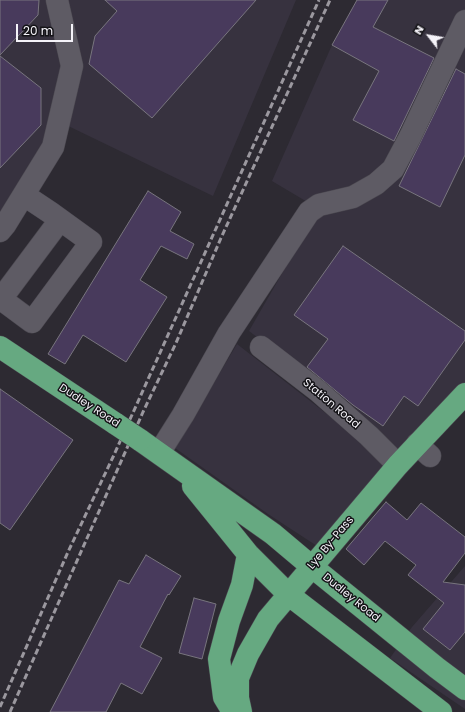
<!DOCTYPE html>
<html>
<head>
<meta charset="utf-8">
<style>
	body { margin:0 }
	#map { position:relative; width:465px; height:712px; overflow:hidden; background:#2d2a32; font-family:Poppins,sans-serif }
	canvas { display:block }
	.north { position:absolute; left:409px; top:16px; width:40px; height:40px; -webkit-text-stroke:3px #141317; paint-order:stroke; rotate:301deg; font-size:11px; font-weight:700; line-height:16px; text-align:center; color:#f5f3f9 }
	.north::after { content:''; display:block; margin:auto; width:14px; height:18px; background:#f5f3f9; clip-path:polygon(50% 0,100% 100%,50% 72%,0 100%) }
	.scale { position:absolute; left:16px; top:24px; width:57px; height:18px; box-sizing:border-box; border:2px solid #f5f3f9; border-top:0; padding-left:5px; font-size:12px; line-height:14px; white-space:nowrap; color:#f5f3f9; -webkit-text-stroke:3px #141317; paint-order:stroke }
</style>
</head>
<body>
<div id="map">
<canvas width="465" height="712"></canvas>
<div class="north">N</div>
<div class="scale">20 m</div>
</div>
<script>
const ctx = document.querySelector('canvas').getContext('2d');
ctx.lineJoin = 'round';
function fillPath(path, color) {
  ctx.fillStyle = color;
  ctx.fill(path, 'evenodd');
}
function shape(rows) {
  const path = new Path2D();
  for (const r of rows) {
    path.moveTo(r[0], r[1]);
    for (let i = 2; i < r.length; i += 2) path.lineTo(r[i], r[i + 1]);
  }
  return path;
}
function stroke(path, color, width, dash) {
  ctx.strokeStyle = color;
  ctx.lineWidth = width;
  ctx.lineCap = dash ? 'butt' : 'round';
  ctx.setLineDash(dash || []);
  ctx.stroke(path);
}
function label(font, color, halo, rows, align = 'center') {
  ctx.font = font + ' Poppins,sans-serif';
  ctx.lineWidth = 3;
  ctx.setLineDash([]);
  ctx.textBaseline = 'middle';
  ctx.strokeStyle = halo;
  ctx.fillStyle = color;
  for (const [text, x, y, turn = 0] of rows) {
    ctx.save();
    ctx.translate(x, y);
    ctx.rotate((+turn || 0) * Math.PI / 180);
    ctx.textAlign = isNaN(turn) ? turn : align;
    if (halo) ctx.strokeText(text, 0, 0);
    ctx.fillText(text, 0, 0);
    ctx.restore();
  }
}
fillPath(shape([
	[0,0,296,0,213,196,60,122,0,229],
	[357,0,465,0,465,384,317,546,268,514,175,448,237,344,341,425,353,411,249,331,319,209,272,181,332,45],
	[465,566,465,709,390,658,412,627]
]), '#37323f');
const building = shape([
	[0,0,39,0,38,15,0,55,0,0],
	[105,0,256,0,152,118,89,64,95,36,117,11,105,0],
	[357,0,388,0,373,27,434,58,394,141,353,120,379,71,332,45,357,0],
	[0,56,41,88,41,125,0,168,0,56],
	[456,69,465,74,465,155,440,207,399,186,456,69],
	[148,191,181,212,170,231,194,244,187,259,161,246,140,280,167,297,126,362,83,335,65,364,48,354,148,191],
	[343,246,465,331,465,340,418,406,404,396,383,426,353,405,307,367,328,339,294,315,343,246],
	[0,389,73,440,10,530,0,523,0,389],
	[386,502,407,520,421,503,465,537,465,553,443,582,465,585,465,632,450,650,423,629,444,603,408,575,416,565,385,541,364,565,346,549,386,502],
	[146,555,181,576,169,595,168,594,140,647,162,658,142,694,121,683,106,712,50,712,119,580,129,584,146,555],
	[194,598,216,604,202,659,179,653,194,598]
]);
fillPath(building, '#483a5c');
stroke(building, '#78757e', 1);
const minor = shape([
	[24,195,51,213,91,242,32,322,1,299,60,220],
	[0,231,5,225,53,147,72,66,57,0],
	[261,347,318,391,369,436,398,465],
	[417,444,430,456],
	[159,453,183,415,229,333,309,212,319,205,353,197,376,184,393,169,410,137,465,21]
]);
const highway = shape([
	[0,347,116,424],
	[140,440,273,534,311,566,437,668,465,689],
	[193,486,248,554,289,595,441,712],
	[233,712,224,697,219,659,229,621,242,585,248,554],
	[241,712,238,698,238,678,248,654,268,619,398,465,465,394]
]);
stroke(minor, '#4b4850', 23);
stroke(highway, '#4b4850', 23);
stroke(minor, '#5e5b64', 22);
stroke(highway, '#66a981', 22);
stroke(shape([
	[0,707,68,552,113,457,319,0],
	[10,712,143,412,176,343,221,238,330,0]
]), '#9b989f', 3, [6, 3]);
const highwayBridge = shape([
	[116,424,140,440]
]);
stroke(highwayBridge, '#4b4850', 23, []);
stroke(highwayBridge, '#66a981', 22);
label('11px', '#f5f3f9', '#141317', [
	["Station Road",331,404,40],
	["Dudley Road",89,406,33],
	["Lye By-Pass",331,543,-50],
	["Dudley Road",351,598,39]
]);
</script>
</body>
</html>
